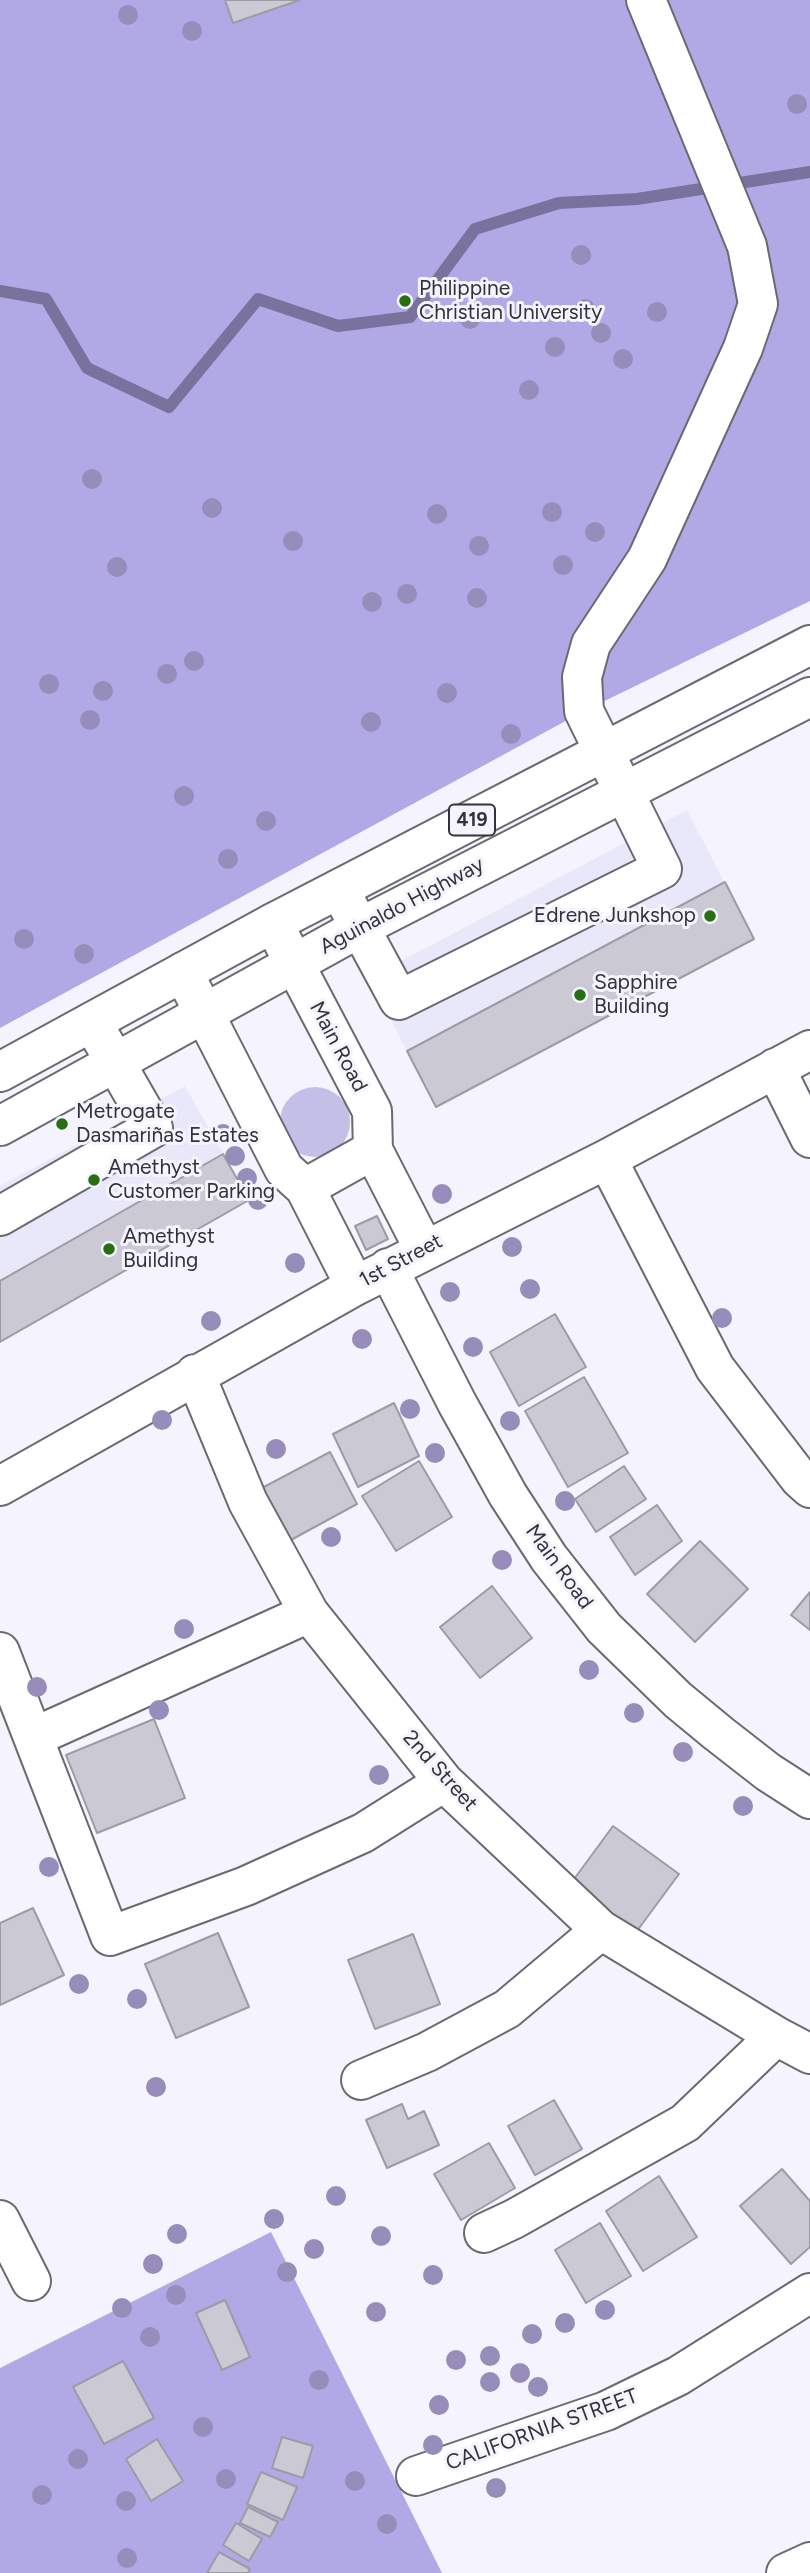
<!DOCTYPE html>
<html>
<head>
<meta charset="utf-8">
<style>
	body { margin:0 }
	canvas { display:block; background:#f4f3fe }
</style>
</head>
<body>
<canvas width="810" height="2573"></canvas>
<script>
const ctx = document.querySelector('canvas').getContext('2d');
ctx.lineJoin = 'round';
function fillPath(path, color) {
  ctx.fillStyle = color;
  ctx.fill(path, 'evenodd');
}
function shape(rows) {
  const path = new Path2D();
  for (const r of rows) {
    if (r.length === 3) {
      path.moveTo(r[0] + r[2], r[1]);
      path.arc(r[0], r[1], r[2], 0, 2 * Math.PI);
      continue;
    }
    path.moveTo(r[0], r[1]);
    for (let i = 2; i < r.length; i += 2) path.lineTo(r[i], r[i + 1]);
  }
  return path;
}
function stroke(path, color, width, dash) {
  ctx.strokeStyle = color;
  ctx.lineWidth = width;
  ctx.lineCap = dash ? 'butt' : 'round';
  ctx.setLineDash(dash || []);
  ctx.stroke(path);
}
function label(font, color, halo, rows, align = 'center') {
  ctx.font = font + ' Figtree,sans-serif';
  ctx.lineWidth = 6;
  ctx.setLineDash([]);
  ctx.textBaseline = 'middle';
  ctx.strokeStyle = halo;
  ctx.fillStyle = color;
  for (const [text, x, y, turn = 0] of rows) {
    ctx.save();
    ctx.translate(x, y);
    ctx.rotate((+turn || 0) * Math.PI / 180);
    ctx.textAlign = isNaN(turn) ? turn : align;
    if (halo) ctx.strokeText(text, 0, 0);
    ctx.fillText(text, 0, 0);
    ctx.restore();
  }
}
fillPath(shape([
	[687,810,754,939,436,1107,369,978],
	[185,1086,249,1200,0,1342,0,1186]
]), '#e9e8fa');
fillPath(shape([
	[315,1122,35]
]), '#c3bfe6');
fillPath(shape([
	[0,0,810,0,810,601,584,711,0,1028],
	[271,2232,442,2573,0,2573,0,2368]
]), '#b1a9e6');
stroke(shape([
	[0,291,46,299,87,368,169,407,258,299,338,326,410,317,475,229,559,203,637,199,810,172]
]), '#78729c', 12);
const building = shape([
	[225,0,300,0,233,23,225,0],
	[725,882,754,939,436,1107,407,1051,725,882],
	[223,1154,249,1200,0,1342,0,1281,223,1154],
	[377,1216,388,1239,366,1250,355,1226,377,1216],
	[555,1314,586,1367,519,1406,490,1352,555,1314],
	[584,1377,628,1453,568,1487,525,1411,584,1377],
	[394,1403,419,1456,358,1487,333,1434,394,1403],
	[330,1452,357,1504,289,1541,262,1488,330,1452],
	[419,1461,452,1517,396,1551,362,1496,419,1461],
	[624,1466,646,1499,596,1532,575,1499,624,1466],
	[657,1505,682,1541,635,1575,610,1537,657,1505],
	[700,1541,748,1589,695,1642,647,1594,700,1541],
	[492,1586,532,1638,480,1678,440,1627,492,1586],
	[810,1592,810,1630,791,1615,810,1592],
	[154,1719,185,1798,97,1833,66,1755,154,1719],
	[613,1826,679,1874,634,1935,569,1886,613,1826],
	[33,1908,64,1975,0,2005,0,1923,33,1908],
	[218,1933,249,2007,176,2038,145,1964,218,1933],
	[413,1934,440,2004,375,2029,348,1960,413,1934],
	[554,2100,582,2149,535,2175,508,2126,554,2100],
	[402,2104,408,2119,424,2111,439,2145,387,2168,366,2120,402,2104],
	[489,2143,515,2188,461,2220,434,2174,489,2143],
	[782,2169,810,2201,810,2247,791,2264,740,2206,782,2169],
	[659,2176,697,2237,643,2271,606,2211,659,2176],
	[600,2223,631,2276,586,2303,555,2250,600,2223],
	[225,2300,250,2357,222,2370,196,2313,225,2300],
	[123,2361,154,2418,104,2444,73,2387,123,2361],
	[282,2437,313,2446,303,2478,272,2468,282,2437],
	[157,2439,183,2481,151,2501,126,2459,157,2439],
	[261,2472,297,2487,283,2520,247,2504,261,2472],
	[248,2507,278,2522,270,2537,240,2523,248,2507],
	[236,2523,262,2539,249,2561,223,2545,236,2523],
	[219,2552,250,2569,248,2573,207,2573,219,2552]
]);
fillPath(building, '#cbcad4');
stroke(building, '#9c9ba6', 2);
const minor = shape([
	[339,889,399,1000,662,869,584,711,582,677,591,644,647,559,743,348,758,304,747,246,646,0],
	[273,923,372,1111,373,1150,424,1249],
	[183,972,284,1169,305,1188,355,1286],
	[775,1068,810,1138],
	[607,1159,715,1368,800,1479,810,1488],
	[305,1188,373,1150],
	[0,1216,153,1128,92,1022],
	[388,1268,457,1403,508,1495,549,1558,604,1628,678,1700,718,1733,768,1772,810,1799],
	[195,1374,248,1502,309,1613,444,1782,601,1930,776,2036,810,2054],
	[0,1486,355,1286,607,1159,810,1050],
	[0,1652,110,1936,246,1886,363,1833,444,1782],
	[34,1737,309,1613],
	[361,2080,427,2052,507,2009,601,1930],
	[0,2220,31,2281],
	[484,2233,514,2219,685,2123,776,2036],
	[416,2476,606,2411,678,2376,810,2293],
	[786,2573,810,2562]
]);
const major = shape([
	[0,1072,273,923,810,645],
	[0,1126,359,928,810,697]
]);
stroke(minor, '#6b6a73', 42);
stroke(major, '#6b6a73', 42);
stroke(minor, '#fff', 38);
stroke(major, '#fff', 38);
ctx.fillStyle = '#968dba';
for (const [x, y] of [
	[128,15],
	[192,31],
	[797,104],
	[581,255],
	[585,309],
	[657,312],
	[470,319],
	[601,333],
	[555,347],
	[623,359],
	[529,390],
	[92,479],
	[212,508],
	[552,512],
	[437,514],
	[595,532],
	[293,541],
	[479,546],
	[563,565],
	[117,567],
	[407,594],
	[477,598],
	[372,602],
	[194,661],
	[167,674],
	[49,684],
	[103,691],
	[447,693],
	[90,720],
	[371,722],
	[511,734],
	[184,796],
	[266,821],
	[228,859],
	[24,939],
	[84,954],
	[223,1134],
	[235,1156],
	[247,1178],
	[442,1194],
	[258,1200],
	[512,1247],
	[295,1263],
	[530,1289],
	[450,1292],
	[722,1318],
	[211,1321],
	[362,1339],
	[473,1347],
	[410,1409],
	[162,1420],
	[510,1421],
	[276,1449],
	[435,1453],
	[565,1501],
	[331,1537],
	[502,1560],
	[184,1629],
	[589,1670],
	[37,1687],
	[159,1710],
	[634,1713],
	[683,1752],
	[379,1775],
	[743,1806],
	[49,1867],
	[79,1984],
	[137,1999],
	[156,2087],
	[336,2196],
	[274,2219],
	[177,2234],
	[381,2236],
	[314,2249],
	[153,2264],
	[287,2272],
	[433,2275],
	[176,2295],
	[122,2308],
	[605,2310],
	[376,2312],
	[565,2323],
	[532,2334],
	[150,2337],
	[490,2356],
	[456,2360],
	[520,2373],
	[319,2380],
	[490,2382],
	[538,2387],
	[439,2405],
	[203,2427],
	[433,2445],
	[78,2459],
	[226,2479],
	[355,2481],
	[496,2488],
	[42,2495],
	[126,2501],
	[387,2524],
	[127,2558]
]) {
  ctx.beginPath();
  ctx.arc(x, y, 10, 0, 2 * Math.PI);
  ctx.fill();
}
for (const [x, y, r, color] of [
	[405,301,7,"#276f10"],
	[710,916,7,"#276f10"],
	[580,995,7,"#276f10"],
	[62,1124,7,"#276f10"],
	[94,1180,7,"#276f10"],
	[109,1249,7,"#276f10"]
]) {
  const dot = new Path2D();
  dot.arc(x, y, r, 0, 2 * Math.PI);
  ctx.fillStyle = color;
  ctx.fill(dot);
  stroke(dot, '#f4f3fe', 2.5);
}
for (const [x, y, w] of [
	[472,820,46]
]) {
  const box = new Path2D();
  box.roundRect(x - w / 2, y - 15.5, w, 31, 5);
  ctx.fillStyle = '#f4f3fe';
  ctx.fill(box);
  stroke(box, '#333337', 2);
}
label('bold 19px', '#333337', null, [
	["419",472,820]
]);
label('21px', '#333337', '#f4f3fe', [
	["Philippine",419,289],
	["Christian University",419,313],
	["Edrene Junkshop",696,916,"right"],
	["Sapphire",594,983],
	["Building",594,1007],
	["Metrogate",76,1112],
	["Dasmariñas Estates",76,1136],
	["Amethyst",108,1168],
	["Customer Parking",108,1192],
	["Amethyst",123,1237],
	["Building",123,1261]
], 'left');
label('21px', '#333337', '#f4f3fe', [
	["Aguinaldo Highway",402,906,-28],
	["Main Road",338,1047,62],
	["1st Street",401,1261,-28],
	["Main Road",559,1567,54],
	["2nd Street",440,1771,48],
	["CALIFORNIA STREET",542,2430,-20]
]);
</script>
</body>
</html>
